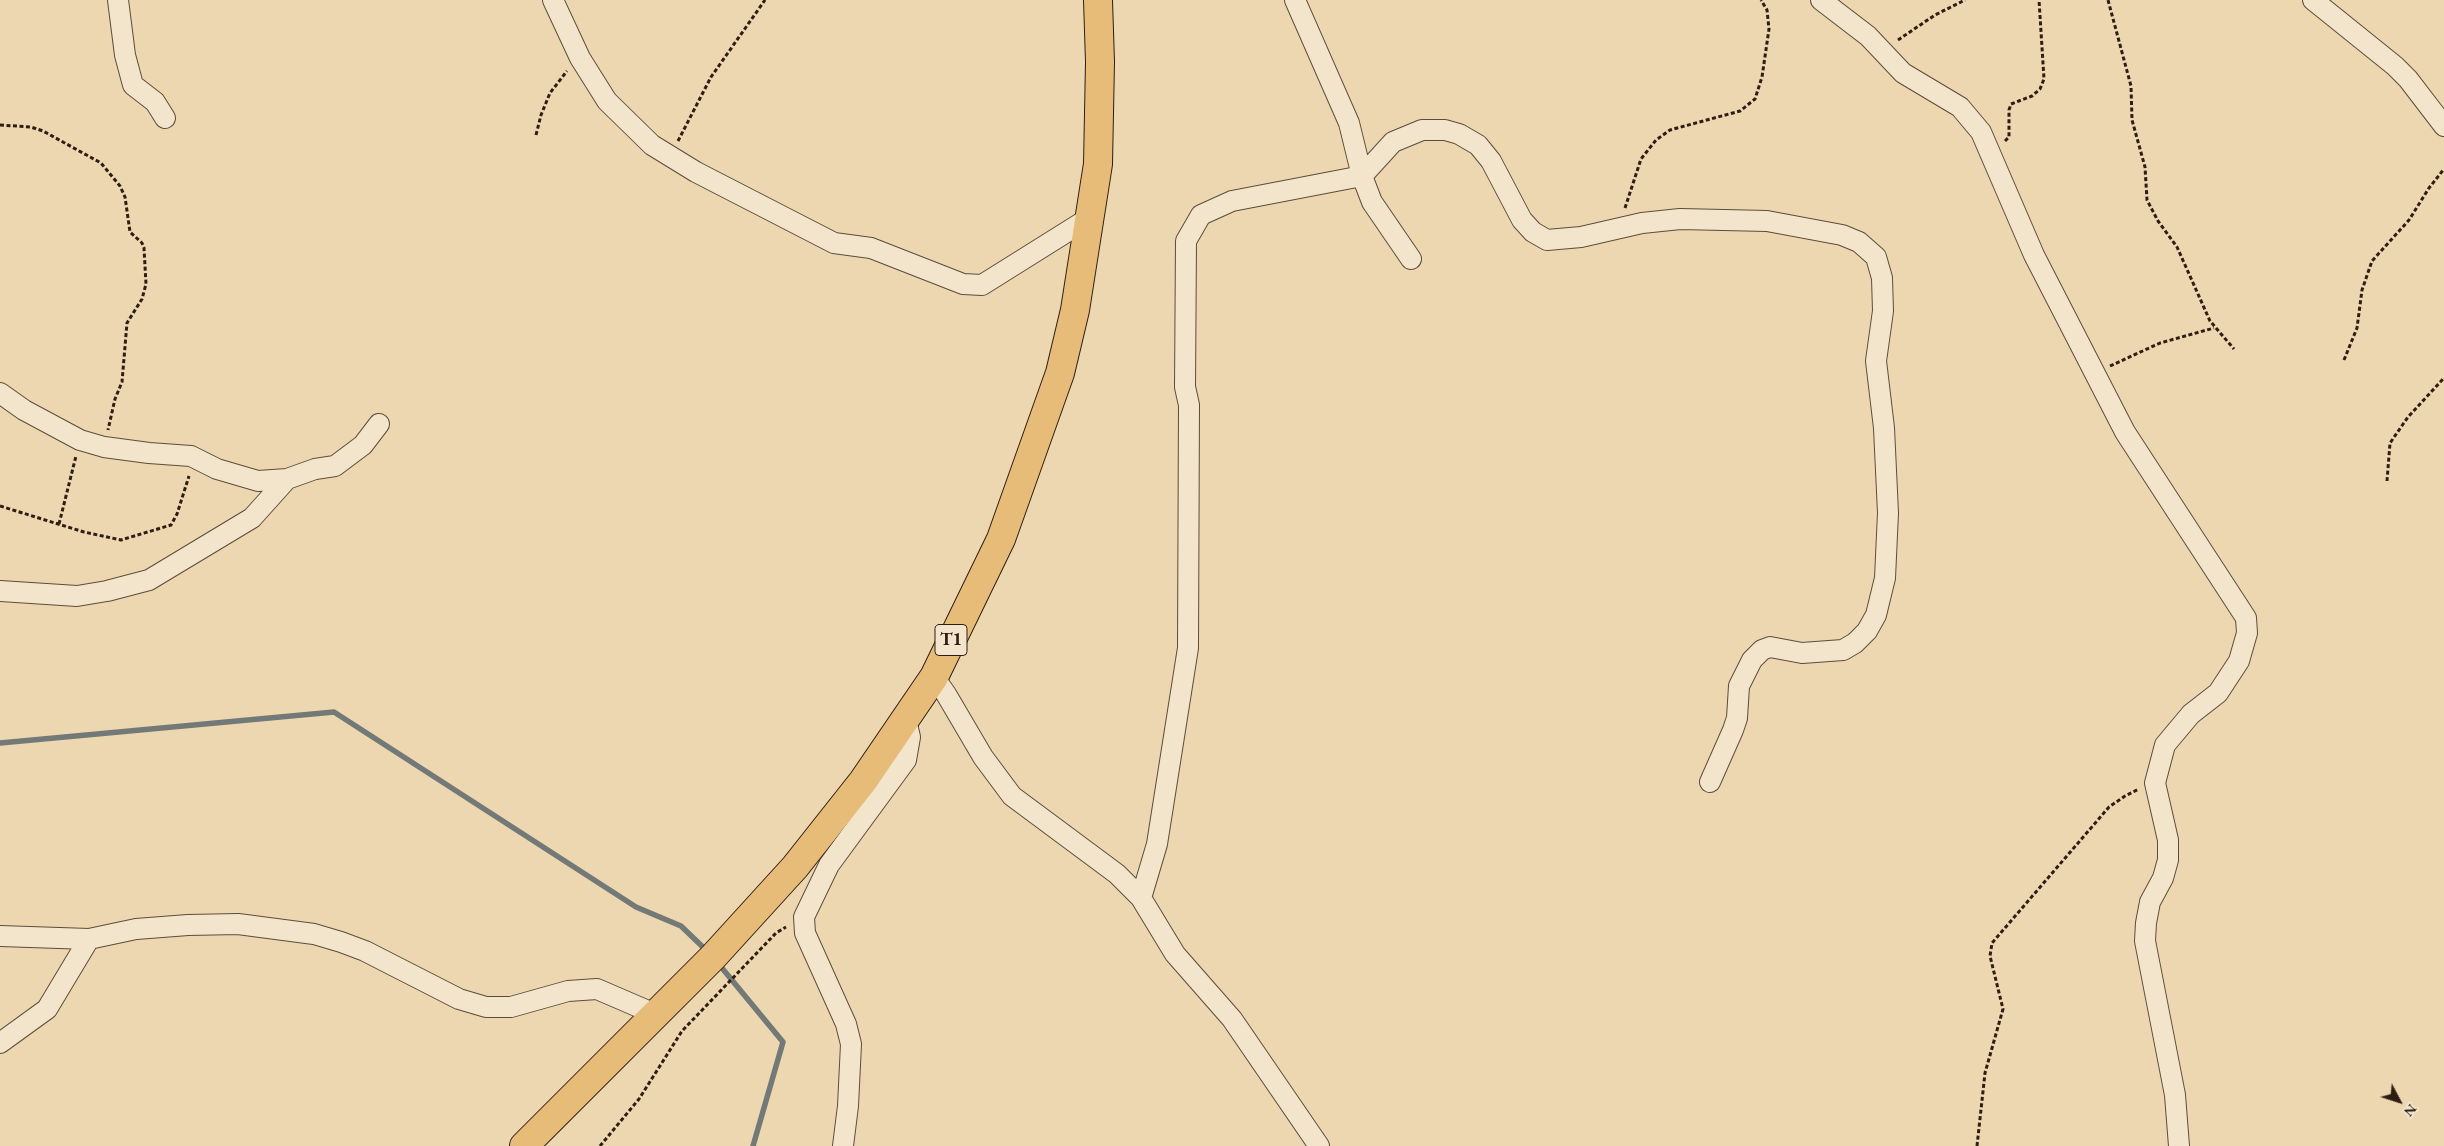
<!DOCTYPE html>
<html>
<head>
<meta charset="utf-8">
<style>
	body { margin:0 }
	#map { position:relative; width:2444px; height:1146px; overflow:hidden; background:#edd7b0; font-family:"EB Garamond",serif }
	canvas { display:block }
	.north { position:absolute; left:2374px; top:1076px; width:50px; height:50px; -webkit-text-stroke:4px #f3e5cc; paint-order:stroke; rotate:130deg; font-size:14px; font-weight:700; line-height:20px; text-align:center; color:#2f1d13 }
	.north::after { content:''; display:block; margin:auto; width:18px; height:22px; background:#2f1d13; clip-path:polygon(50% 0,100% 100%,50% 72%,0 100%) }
</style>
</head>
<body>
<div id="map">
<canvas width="2444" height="1146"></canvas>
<div class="north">N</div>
</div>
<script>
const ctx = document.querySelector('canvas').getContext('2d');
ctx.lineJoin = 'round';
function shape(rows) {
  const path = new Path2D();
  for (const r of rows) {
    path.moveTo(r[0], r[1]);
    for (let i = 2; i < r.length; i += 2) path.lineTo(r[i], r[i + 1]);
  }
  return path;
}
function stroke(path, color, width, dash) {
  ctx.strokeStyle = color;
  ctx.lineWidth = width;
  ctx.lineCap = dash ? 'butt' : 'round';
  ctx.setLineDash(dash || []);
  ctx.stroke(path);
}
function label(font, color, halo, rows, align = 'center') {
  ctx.font = font + ' "EB Garamond",serif';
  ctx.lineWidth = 4;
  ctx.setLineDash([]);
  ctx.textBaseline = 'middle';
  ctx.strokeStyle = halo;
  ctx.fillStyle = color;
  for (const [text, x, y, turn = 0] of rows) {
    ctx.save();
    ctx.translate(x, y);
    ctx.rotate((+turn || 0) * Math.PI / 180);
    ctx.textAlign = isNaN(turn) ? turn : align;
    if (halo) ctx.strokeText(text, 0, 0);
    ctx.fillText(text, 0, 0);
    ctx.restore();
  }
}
stroke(shape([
	[0,743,334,712,636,907,681,926,707,951],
	[717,962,783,1042,753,1146]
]), '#737976', 5.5);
const minor = shape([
	[118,0,125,55,133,85,155,102,165,118],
	[553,0,580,58,607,101,652,145,696,172,834,243,871,248,963,284,982,285,1089,218],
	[1295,0,1349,123,1362,176,1372,202,1411,259],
	[1821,0,1868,36,1903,73,1960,107,1981,132,2034,255,2125,432,2246,618,2247,633,2239,661,2218,693,2191,714,2165,745,2155,783,2168,840,2168,860,2163,878,2150,902,2146,923,2145,941,2175,1095,2179,1146],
	[2313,0,2395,66,2408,79,2444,126],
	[0,393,24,410,80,440,104,447,149,453,191,456,217,469,258,481,287,479,315,469,335,466,363,445,379,424],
	[0,591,77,596,107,591,149,580,252,518,287,479],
	[934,677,946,694,983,757,1012,796,1117,874,1141,898,1175,954,1232,1019,1319,1146],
	[1141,898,1157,844,1188,648,1189,405,1185,387,1186,241,1201,215,1232,201,1362,176,1393,142,1422,130,1445,130,1459,134,1478,145,1491,161,1522,220,1533,232,1547,240,1581,237,1642,223,1680,219,1767,221,1842,235,1859,242,1876,257,1882,278,1883,311,1876,361,1884,428,1888,513,1885,578,1876,615,1867,631,1855,643,1843,650,1802,653,1770,647,1762,650,1752,660,1739,686,1737,718,1733,730,1710,782],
	[0,936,89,939,136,929,188,925,238,924,314,934,341,942,365,951,459,999,486,1007,511,1007,568,991,597,989,655,1014],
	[0,1043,47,1009,89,939],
	[843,1146,848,1106,851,1044,846,1024,805,933,804,917,829,865,906,760,910,737,906,720]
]);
const highway = shape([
	[524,1146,713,957,795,867,863,781,934,677,1001,539,1060,373,1075,310,1098,164,1100,62,1098,0]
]);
stroke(minor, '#5e4c3a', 22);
stroke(highway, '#2f1d13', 30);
stroke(shape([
	[2108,0,2131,86,2132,120,2145,167,2147,200,2158,221,2177,247,2210,321,2234,349],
	[1898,40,1935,15,1965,0],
	[0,125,31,127,43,131,101,163,120,186,125,197,130,232,142,243,144,248,146,284,142,299,127,323,122,382,115,399,108,430],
	[536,135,541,115,550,93,567,71],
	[678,141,711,77,765,0],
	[2005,141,2009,137,2009,110,2011,104,2032,96,2040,89,2044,79,2039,0],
	[1625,208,1641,159,1656,140,1670,130,1740,111,1755,99,1762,77,1769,29,1767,10,1761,0],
	[2344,360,2357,328,2362,290,2372,261,2409,220,2429,188,2444,169],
	[2110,366,2160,343,2214,328],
	[2387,481,2390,443,2408,417,2444,378],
	[0,506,84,532,121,540,171,525,177,514,189,476],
	[59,524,76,456],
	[600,1146,639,1099,682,1031,776,933,786,927],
	[1977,1146,1985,1073,2003,1009,1990,956,1992,943,2109,807,2125,796,2139,789]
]), '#2f1d13', 3, [4, 2.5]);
stroke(minor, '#f3e5cc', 20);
stroke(highway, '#e6bc78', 28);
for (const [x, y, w] of [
	[951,640,32]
]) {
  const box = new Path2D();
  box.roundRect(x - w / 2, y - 15.5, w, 31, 4);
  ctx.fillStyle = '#f3e5cc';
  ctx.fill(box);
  stroke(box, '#2f1d13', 1);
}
label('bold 18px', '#2f1d13', null, [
	["T1",951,640]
]);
</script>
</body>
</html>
